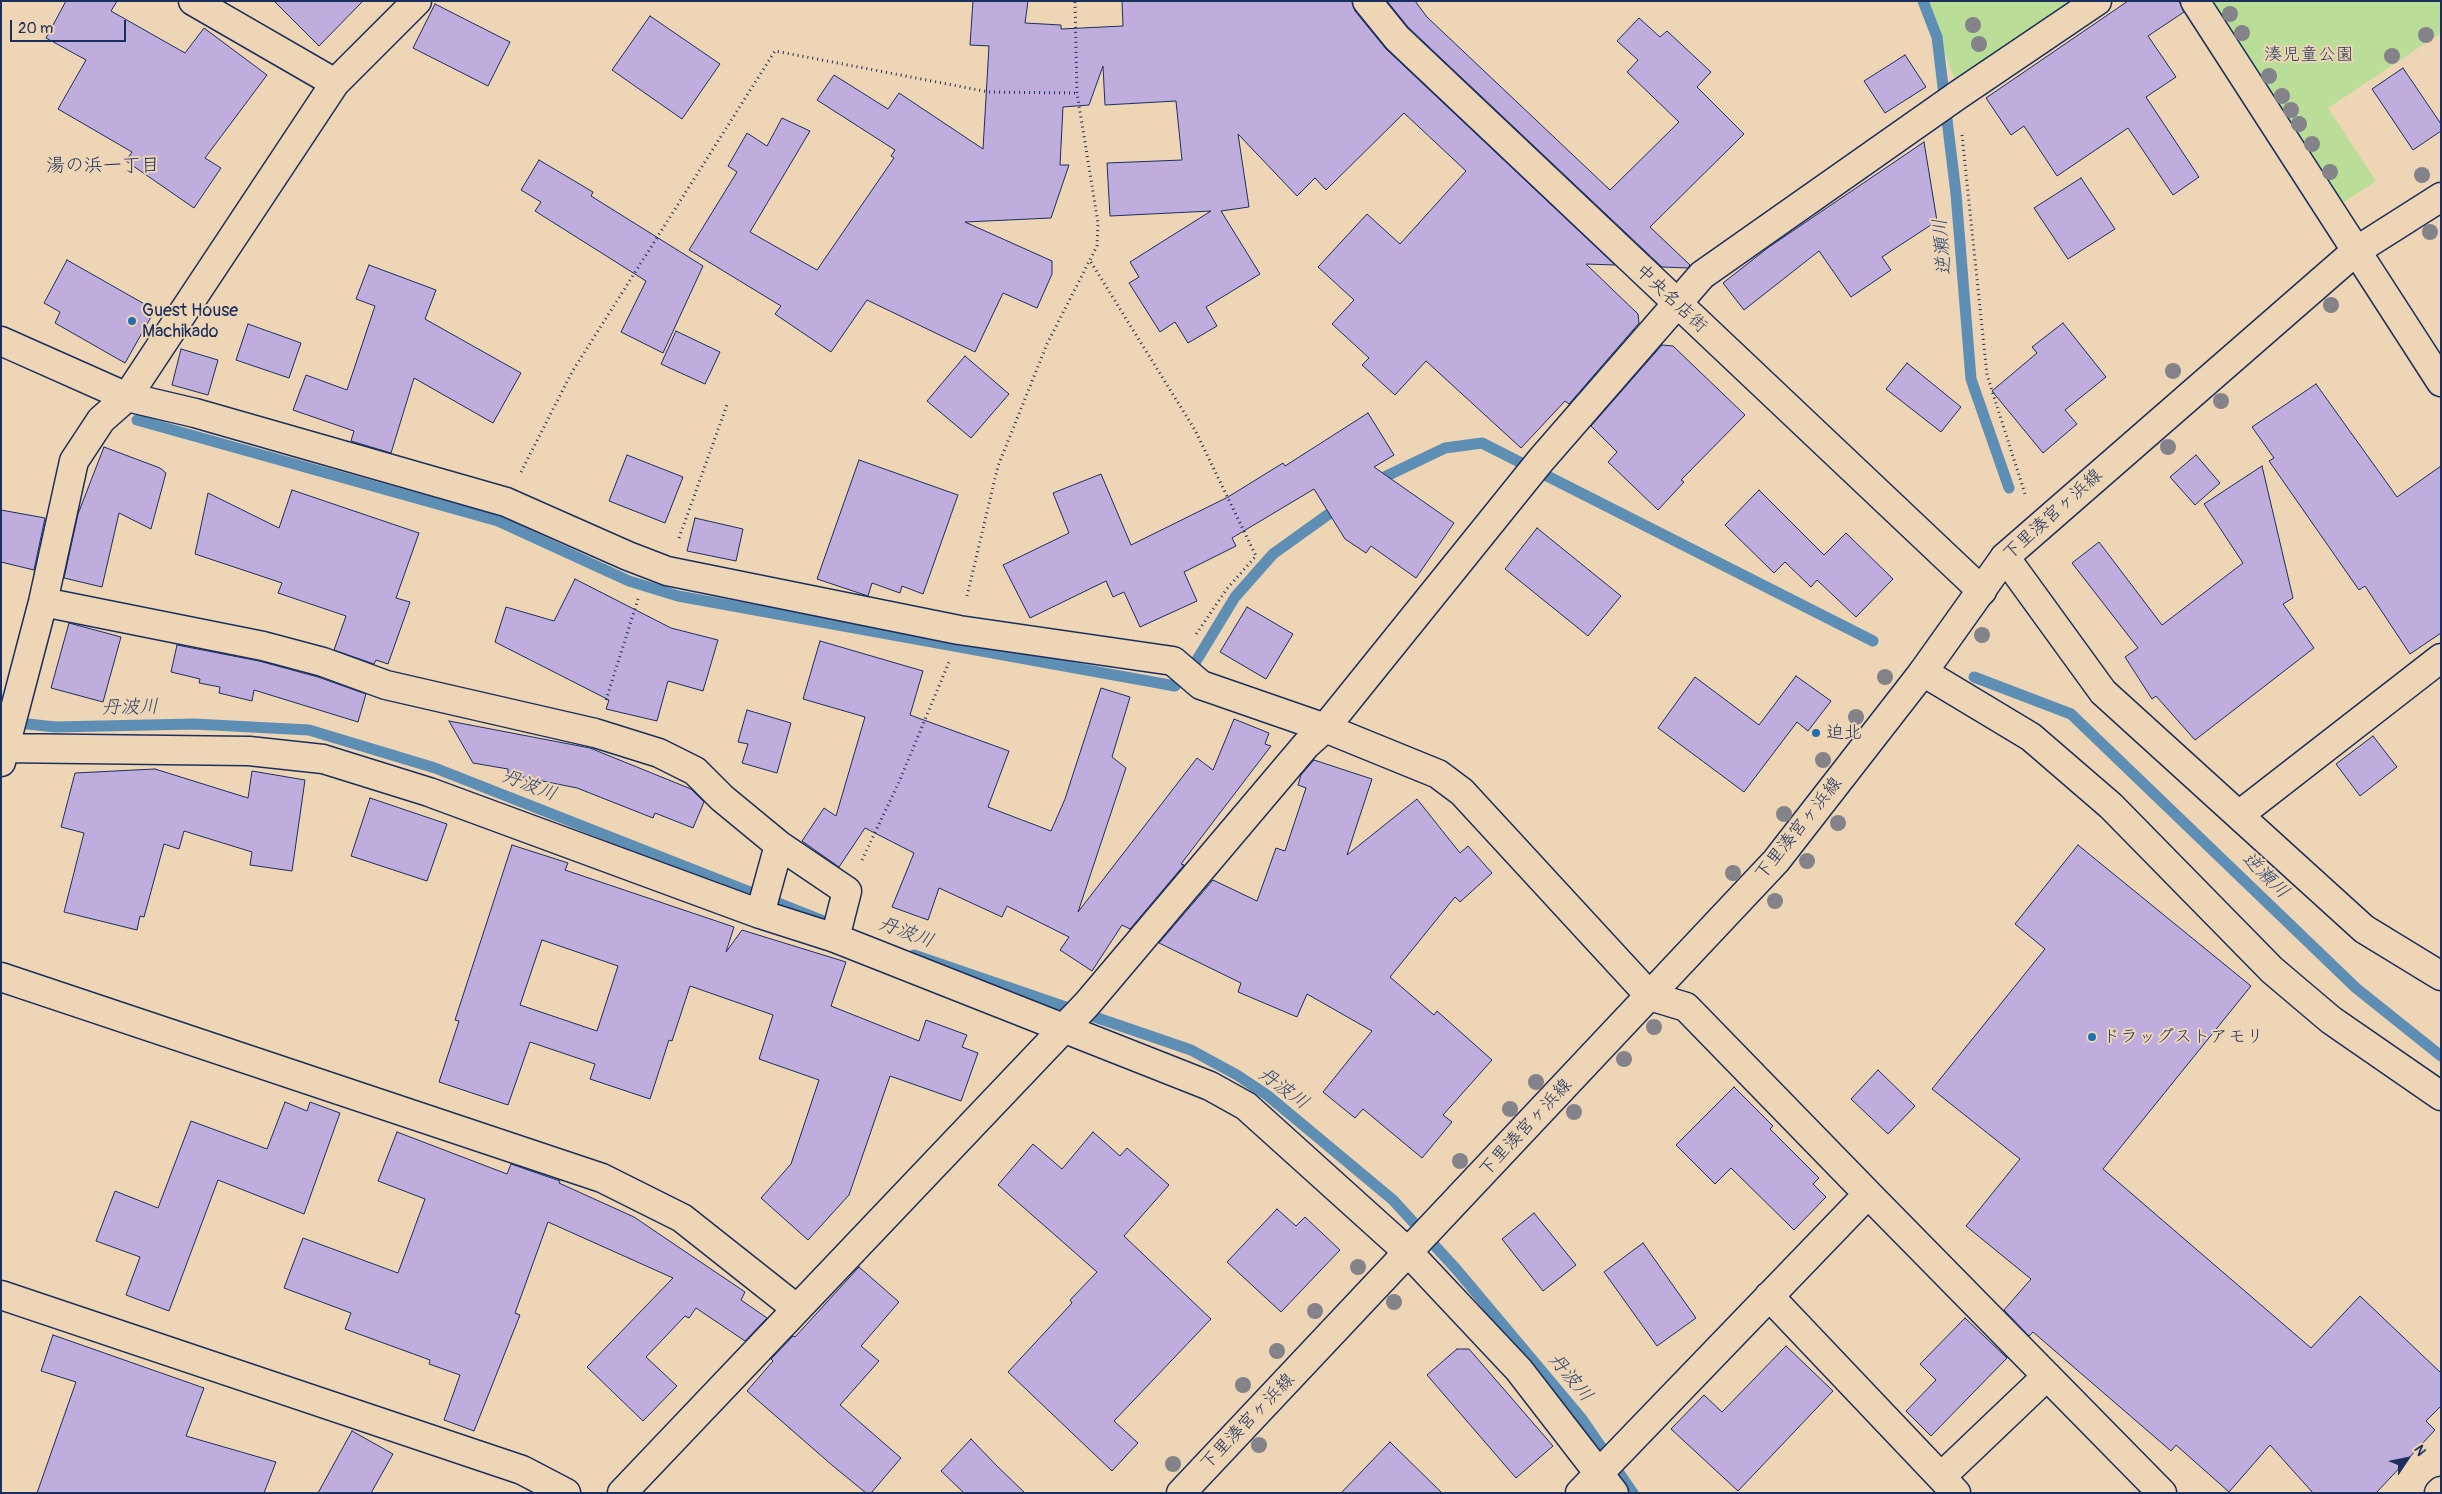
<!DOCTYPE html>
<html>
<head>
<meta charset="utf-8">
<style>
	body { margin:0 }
	#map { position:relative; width:2442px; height:1494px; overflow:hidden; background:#eed5b6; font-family:Pangolin,sans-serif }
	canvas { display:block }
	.frame { position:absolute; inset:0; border:2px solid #1b2f5e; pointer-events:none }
	.north { position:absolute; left:2382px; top:1434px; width:50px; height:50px; -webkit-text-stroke:4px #eed5b6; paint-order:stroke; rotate:56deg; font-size:14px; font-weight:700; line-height:20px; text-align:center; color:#1b2f5e }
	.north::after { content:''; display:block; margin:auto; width:18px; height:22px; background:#1b2f5e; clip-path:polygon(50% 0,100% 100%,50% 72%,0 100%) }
	.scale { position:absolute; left:10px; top:20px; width:116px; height:22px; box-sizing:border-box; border:2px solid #1b2f5e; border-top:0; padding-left:6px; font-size:15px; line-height:18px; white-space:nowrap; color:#1b2f5e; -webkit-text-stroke:4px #eed5b6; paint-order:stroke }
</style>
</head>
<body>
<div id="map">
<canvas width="2442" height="1494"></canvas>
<div class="frame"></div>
<div class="north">N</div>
<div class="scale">20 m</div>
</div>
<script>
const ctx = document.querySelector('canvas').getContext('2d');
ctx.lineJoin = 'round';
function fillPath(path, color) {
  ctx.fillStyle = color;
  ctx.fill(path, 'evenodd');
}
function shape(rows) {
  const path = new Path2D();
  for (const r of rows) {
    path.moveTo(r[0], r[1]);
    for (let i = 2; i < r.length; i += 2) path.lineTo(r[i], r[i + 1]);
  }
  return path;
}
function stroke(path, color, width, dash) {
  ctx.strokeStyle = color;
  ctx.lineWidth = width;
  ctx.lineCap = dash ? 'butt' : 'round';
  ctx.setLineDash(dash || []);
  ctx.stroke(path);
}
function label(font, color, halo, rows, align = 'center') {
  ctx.font = font + ' Pangolin,"Klee One",sans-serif';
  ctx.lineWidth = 4;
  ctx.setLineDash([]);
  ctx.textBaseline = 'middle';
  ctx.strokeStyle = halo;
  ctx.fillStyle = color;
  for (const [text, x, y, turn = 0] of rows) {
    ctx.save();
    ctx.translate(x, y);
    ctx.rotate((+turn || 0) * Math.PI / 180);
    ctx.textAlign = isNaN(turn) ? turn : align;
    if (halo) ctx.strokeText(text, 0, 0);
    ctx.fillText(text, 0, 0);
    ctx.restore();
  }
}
fillPath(shape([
	[1925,1,2071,1,1955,80],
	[2209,1,2441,1,2441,33,2328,108,2376,181,2341,204]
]), '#bade98');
stroke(shape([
	[1923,1,1937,37,1956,194,1971,379,2009,488],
	[137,420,498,521,629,581,678,596,1175,686,1195,663,1235,597,1273,554,1340,506],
	[1374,482,1445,448,1482,443,1873,641],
	[1974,677,2071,714,2356,988,2441,1056],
	[10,722,55,727,194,724,309,730,435,768,824,921],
	[914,955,1191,1050,1237,1075,1267,1095,1393,1200,1457,1270,1582,1419,1633,1493]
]), '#5e8eb3', 11);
const building = shape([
	[66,1,117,1,111,11,185,53,204,28,267,75,205,158,221,168,194,208,126,161,132,152,58,109,86,60,46,38,66,1],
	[274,1,363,1,319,46,274,1],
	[973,1,1028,1,1025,23,1061,25,1061,29,1123,26,1122,1,1352,1,1355,11,1386,49,1615,265,1586,264,1638,314,1639,323,1569,404,1565,401,1521,448,1426,361,1395,395,1362,365,1369,358,1332,324,1354,300,1318,267,1367,214,1400,244,1466,171,1404,113,1326,190,1315,178,1297,196,1238,134,1249,207,1221,211,1260,274,1206,307,1217,326,1188,343,1175,322,1160,332,1129,283,1139,277,1130,262,1211,211,1110,216,1107,163,1182,160,1176,101,1105,105,1103,66,1089,105,1063,107,1060,165,1069,165,1051,218,965,222,1052,261,1052,274,1037,308,1003,293,975,352,867,300,831,352,775,314,781,306,689,250,737,172,728,166,747,133,767,146,782,118,810,131,750,232,817,270,894,158,891,156,895,150,817,100,834,75,888,109,899,93,983,149,989,46,970,45,973,1],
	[1387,1,1415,1,1427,17,1610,190,1679,122,1627,72,1638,60,1617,41,1639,18,1660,37,1667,31,1711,72,1697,87,1744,134,1650,227,1690,265,1688,268,1662,267,1408,27,1387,1],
	[2128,1,2179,1,2184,12,2148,36,2176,77,2146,97,2199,177,2173,195,2128,128,2057,176,2024,126,2011,135,1986,98,2128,1],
	[435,4,510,42,488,86,413,48,435,4],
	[650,16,720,64,682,119,612,70,650,16],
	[1905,55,1926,87,1885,113,1864,81,1905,55],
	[2403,68,2441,124,2441,131,2413,150,2372,89,2403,68],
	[1924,142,1937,221,1882,257,1891,270,1851,297,1819,251,1744,310,1723,283,1769,247,1924,142],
	[539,160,593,192,591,196,703,266,663,353,621,332,646,281,535,211,541,202,521,190,539,160],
	[2081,178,2115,229,2068,259,2034,208,2081,178],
	[67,260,155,310,125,363,55,323,60,312,44,303,67,260],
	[369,265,436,290,425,319,521,373,493,423,414,378,391,453,351,441,354,431,293,410,306,375,347,390,375,306,356,299,369,265],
	[2063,323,2106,377,2065,410,2077,424,2043,453,1992,391,2037,353,2032,347,2063,323],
	[248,324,301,343,289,378,236,360,248,324],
	[676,331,720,352,705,384,661,364,676,331],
	[1662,345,1673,346,1745,415,1681,480,1684,482,1658,510,1608,462,1617,452,1591,426,1662,345],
	[181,349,218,360,208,395,172,385,181,349],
	[965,356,1009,394,971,438,927,401,965,356],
	[1907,363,1961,407,1941,432,1886,389,1907,363],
	[2316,384,2397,497,2441,466,2441,633,2410,654,2365,586,2359,590,2269,461,2274,458,2252,427,2316,384],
	[1368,413,1394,455,1374,467,1454,523,1416,578,1371,546,1366,553,1345,539,1314,489,1232,538,1236,546,1184,572,1197,601,1140,627,1124,592,1113,597,1106,581,1030,618,1003,565,1069,533,1053,493,1101,474,1131,545,1228,497,1283,463,1285,466,1368,413],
	[104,447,160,468,166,473,151,529,119,513,102,587,64,578,78,514,104,447],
	[627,455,683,477,665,523,609,501,627,455],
	[2196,455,2220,483,2195,505,2170,477,2196,455],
	[859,460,958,495,923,594,902,586,900,593,872,583,868,596,817,579,859,460],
	[2262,466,2293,598,2283,604,2314,648,2195,740,2156,696,2152,699,2125,657,2138,648,2072,563,2099,542,2162,625,2243,563,2204,504,2262,466],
	[292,490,419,533,396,598,410,602,388,664,376,660,374,664,334,650,346,616,278,593,282,583,195,554,208,493,279,528,292,490],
	[1759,490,1824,555,1846,533,1893,579,1856,617,1817,580,1811,587,1785,562,1774,573,1725,525,1759,490],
	[1,510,45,518,34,570,1,562,1,510],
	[695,518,743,529,736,561,687,551,695,518],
	[1537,528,1621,596,1588,636,1505,569,1537,528],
	[575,579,671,628,718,640,703,691,668,681,657,721,606,709,609,700,495,642,506,607,554,621,575,579],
	[1247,607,1293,634,1266,679,1220,652,1247,607],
	[69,623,121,637,103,702,51,688,69,623],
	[820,641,923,671,910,715,1009,751,988,807,1051,831,1065,799,1101,688,1130,697,1112,757,1126,768,1078,912,1197,758,1213,770,1234,719,1269,733,1265,744,1271,746,1181,864,1184,865,1130,929,1122,925,1092,971,1060,950,1069,937,1007,906,1002,917,939,888,928,920,892,907,914,853,865,828,839,867,802,841,824,808,836,816,865,717,803,699,820,641],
	[177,645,259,661,318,677,366,694,358,722,254,690,252,701,219,693,220,687,199,683,200,679,171,672,177,645],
	[1796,676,1831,701,1808,731,1797,722,1744,792,1658,728,1695,677,1759,725,1796,676],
	[747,710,791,723,777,773,742,763,748,744,738,742,747,710],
	[449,721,590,748,691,789,704,802,693,828,655,813,653,818,577,788,508,774,508,769,473,763,449,721],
	[2373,736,2397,767,2360,796,2336,764,2373,736],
	[1314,760,1372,779,1347,855,1417,799,1460,853,1468,846,1492,873,1460,902,1455,897,1390,977,1434,1015,1437,1011,1492,1060,1443,1115,1452,1122,1422,1158,1363,1109,1355,1118,1323,1092,1372,1031,1307,994,1297,1017,1238,992,1241,983,1159,943,1213,880,1257,901,1276,848,1285,851,1306,788,1298,785,1301,775,1314,760],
	[155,769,248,798,252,771,305,780,292,871,250,865,252,852,184,831,179,849,164,844,144,917,140,916,137,930,64,912,84,833,61,827,75,773,155,769],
	[370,798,447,824,427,881,351,856,370,798],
	[512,845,568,863,565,870,734,927,726,952,742,930,846,962,831,1006,919,1041,926,1020,967,1035,962,1047,978,1053,961,1101,890,1076,849,1195,808,1240,761,1198,791,1164,819,1080,759,1059,773,1015,690,986,672,1041,669,1040,650,1099,590,1079,595,1064,530,1042,508,1105,439,1082,459,1021,455,1020,512,845],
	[542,940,618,966,597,1031,520,1005,542,940],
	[2078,845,2251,986,2103,1169,2311,1348,2360,1296,2441,1373,2441,1406,2426,1421,2435,1430,2376,1493,2313,1493,2270,1445,2229,1492,2176,1445,2171,1451,2033,1332,2029,1336,2004,1310,2031,1279,1966,1226,2020,1159,1932,1089,2045,949,2015,924,2078,845],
	[1878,1070,1915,1106,1888,1134,1851,1099,1878,1070],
	[1734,1087,1773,1126,1770,1129,1819,1178,1813,1184,1826,1197,1794,1230,1731,1168,1715,1184,1676,1145,1734,1087],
	[285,1102,307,1111,310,1102,340,1113,304,1214,218,1180,169,1311,126,1295,140,1257,96,1241,115,1191,158,1208,191,1121,267,1149,285,1102],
	[397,1132,507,1174,511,1164,531,1171,560,1181,559,1183,634,1217,745,1292,741,1300,767,1318,745,1341,696,1308,689,1318,685,1316,646,1357,677,1386,643,1421,587,1367,673,1278,548,1222,515,1313,520,1315,474,1431,444,1420,460,1375,429,1364,430,1360,345,1329,351,1313,284,1288,303,1238,398,1273,425,1199,378,1181,397,1132],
	[1093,1132,1120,1156,1127,1148,1169,1185,1124,1236,1211,1319,1114,1421,1138,1443,1112,1471,1008,1372,1072,1303,1070,1300,1097,1272,998,1185,1033,1144,1062,1169,1093,1132],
	[1277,1209,1296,1226,1305,1217,1340,1250,1281,1312,1227,1262,1277,1209],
	[1534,1213,1576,1265,1543,1291,1502,1239,1534,1213],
	[1643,1243,1696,1318,1657,1346,1604,1272,1643,1243],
	[859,1267,899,1302,861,1346,879,1361,840,1405,901,1458,871,1493,866,1493,833,1466,747,1391,773,1361,771,1359,793,1336,795,1337,859,1267],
	[1965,1318,2007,1358,1931,1436,1906,1411,1936,1380,1920,1364,1965,1318],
	[53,1335,204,1388,186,1436,276,1462,264,1493,37,1493,76,1382,41,1371,53,1335],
	[1786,1346,1833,1391,1738,1491,1671,1429,1704,1395,1722,1412,1786,1346],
	[1457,1349,1469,1349,1553,1446,1516,1478,1427,1375,1457,1349],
	[352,1431,393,1454,371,1493,318,1493,352,1431],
	[971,1439,996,1465,1025,1493,964,1493,941,1471,971,1439],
	[1390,1442,1442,1493,1341,1493,1390,1442]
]);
fillPath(building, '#beaddd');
stroke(building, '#1b2f5e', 1);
const minor = shape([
	[193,1,335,83],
	[2195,1,2441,382],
	[1,341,127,397,195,413,506,502,628,556,667,571,959,630,1173,661,1201,685,1325,728,1438,774,1462,792,1650,996,1686,1007,1868,1194],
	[2005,557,2103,692,2364,929,2441,976],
	[43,602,263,646,323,662,386,685,595,733,659,753,695,771,722,798,779,845,847,891,835,938],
	[1923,672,2031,737,2111,806,2272,970,2331,1020,2441,1096],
	[1,748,249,751,323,759,429,792,760,914,835,938,1210,1086,1246,1106,1409,1253,1519,1370,1614,1493],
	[1,762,43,602,74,461,101,420,127,397,335,83,417,1],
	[2239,815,2441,658],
	[760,914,779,845],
	[1,977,602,1178,682,1218,797,1309],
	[1,1295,522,1470,566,1493],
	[1769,1296,1956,1493],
	[1941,1477,2047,1376],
	[622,1493,1087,1004,1306,745,1325,728,1541,460,1702,275,1958,95,2097,1],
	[1580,1493,1868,1194,2162,1493],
	[2439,1493,2441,1491]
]);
const tertiary = shape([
	[1367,1,1397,38,1982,591]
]);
const secondary = shape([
	[1181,1493,1776,861,1923,672,2005,557,2356,251,2441,197]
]);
stroke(minor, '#1b2f5e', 31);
stroke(tertiary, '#1b2f5e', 31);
stroke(secondary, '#1b2f5e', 31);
stroke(shape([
	[1962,135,1987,375,2025,494],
	[1091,262,1195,430,1256,556,1226,590,1195,636],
	[521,472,572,372,775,51,989,92,1077,93],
	[679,538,728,402],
	[967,596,998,466,1047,344,1097,246,1098,223,1077,93,1075,1],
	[606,700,639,596],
	[862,860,899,782,949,662]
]), '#1b2f5e', 3, [1, 4]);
stroke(minor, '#eed5b6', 28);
stroke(tertiary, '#eed5b6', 28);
stroke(secondary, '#eed5b6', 28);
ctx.fillStyle = '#838389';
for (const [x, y] of [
	[2230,14],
	[1973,25],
	[2242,33],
	[2426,35],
	[1979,44],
	[2392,56],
	[2269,76],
	[2282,96],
	[2291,110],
	[2299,124],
	[2312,144],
	[2330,172],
	[2422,175],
	[2430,232],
	[2331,305],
	[2173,371],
	[2221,401],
	[2168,447],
	[1982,635],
	[1885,677],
	[1856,717],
	[1823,760],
	[1784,814],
	[1838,823],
	[1807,861],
	[1733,873],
	[1775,901],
	[1654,1027],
	[1624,1059],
	[1536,1082],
	[1510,1109],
	[1574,1112],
	[1460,1161],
	[1358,1267],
	[1394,1302],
	[1315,1311],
	[1277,1351],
	[1243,1385],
	[1259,1445],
	[1173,1464]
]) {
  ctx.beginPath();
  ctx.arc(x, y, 8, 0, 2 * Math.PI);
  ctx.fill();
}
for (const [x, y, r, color] of [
	[132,321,5,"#1f6fb2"],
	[1816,733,5,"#1f6fb2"],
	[2092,1037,5,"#1f6fb2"]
]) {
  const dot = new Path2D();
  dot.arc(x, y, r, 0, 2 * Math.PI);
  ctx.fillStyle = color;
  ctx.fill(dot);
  stroke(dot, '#eed5b6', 2);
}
label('18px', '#2b4064', '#eed5b6', [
	["湊児童公園",2309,55]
]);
label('18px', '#1b2f5e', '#eed5b6', [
	["中央名店街",1671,299,43],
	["下里湊宮ヶ浜線",2053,515,-42],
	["下里湊宮ヶ浜線",1799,829,-51],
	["下里湊宮ヶ浜線",1526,1128,-47],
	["下里湊宮ヶ浜線",1248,1422,-46]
]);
label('18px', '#1b2f5e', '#eed5b6', [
	["Guest House",142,311],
	["Machikado",142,332],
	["迫北",1826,733],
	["ドラッグストアモリ",2102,1037]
], 'left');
label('19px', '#1b2f5e', '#eed5b6', [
	["湯の浜一丁目",103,166]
]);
label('italic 19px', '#2c4773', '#eed5b6', [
	["逆瀬川",1943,247,-95],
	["丹波川",130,708,-1],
	["丹波川",529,786,21],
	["逆瀬川",2265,876,44],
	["丹波川",906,933,20],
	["丹波川",1283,1089,36],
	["丹波川",1570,1378,50]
]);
</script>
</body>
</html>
